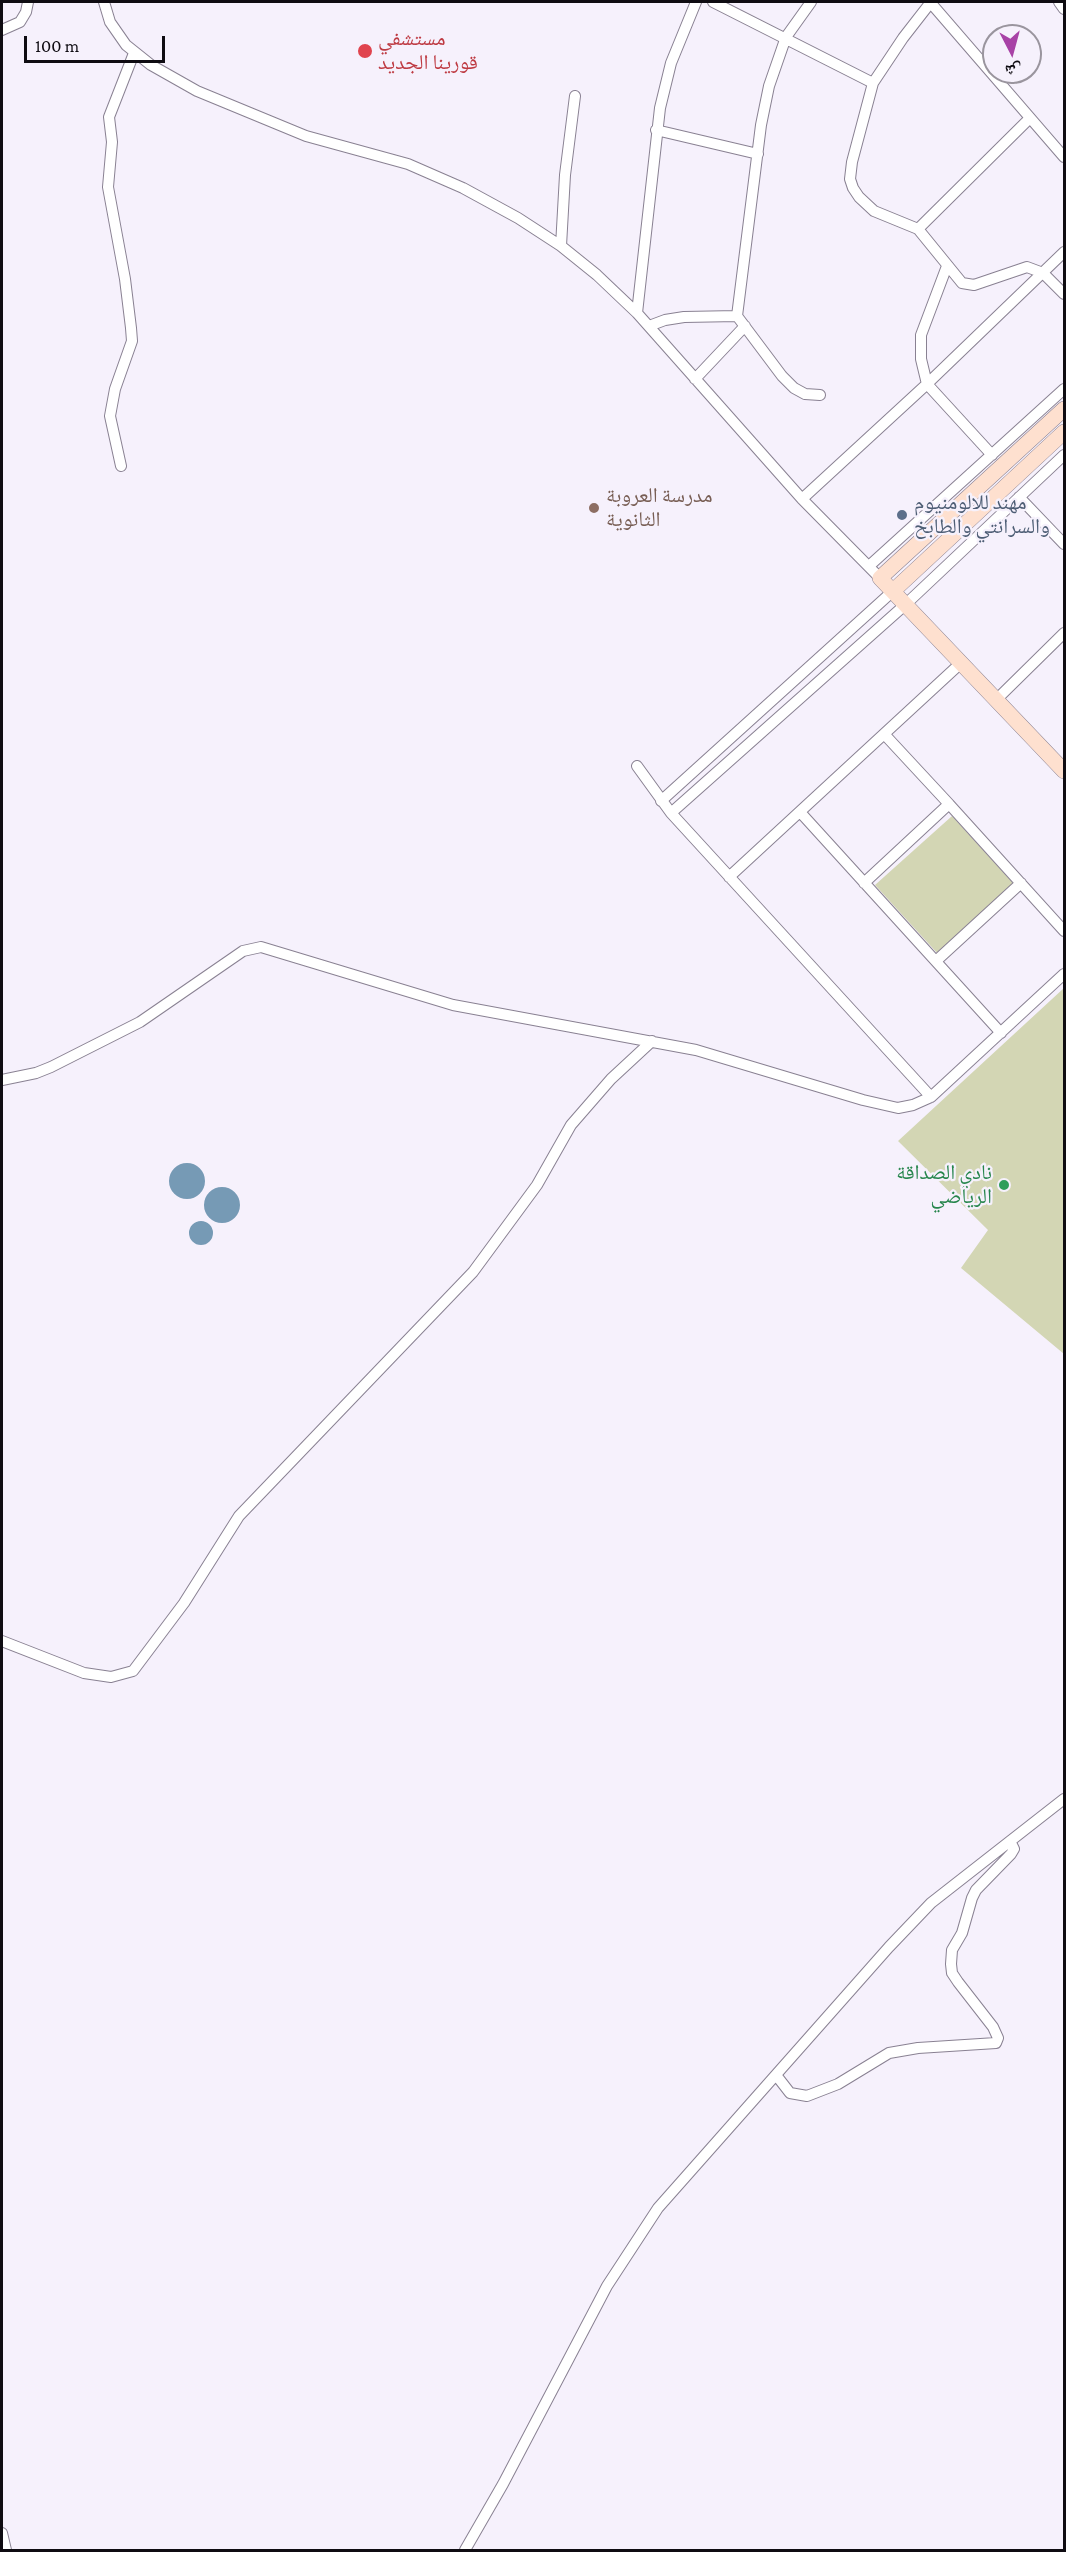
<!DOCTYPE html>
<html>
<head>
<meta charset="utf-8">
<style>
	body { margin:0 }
	#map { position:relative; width:1066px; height:2552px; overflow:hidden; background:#f6f1fc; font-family:"Crimson Pro","Noto Naskh Arabic",serif }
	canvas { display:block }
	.frame { position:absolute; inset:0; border:3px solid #0f0c12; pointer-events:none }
	.north { position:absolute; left:982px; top:24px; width:60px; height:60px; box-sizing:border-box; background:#f6f1fc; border:2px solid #9a959e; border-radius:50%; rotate:174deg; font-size:16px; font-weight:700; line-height:24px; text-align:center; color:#0f0c12 }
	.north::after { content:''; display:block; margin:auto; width:21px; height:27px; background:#a842a6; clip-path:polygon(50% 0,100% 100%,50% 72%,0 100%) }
	.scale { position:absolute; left:24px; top:36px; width:141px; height:27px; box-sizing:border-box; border:3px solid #0f0c12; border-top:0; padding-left:8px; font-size:18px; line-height:21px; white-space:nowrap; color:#0f0c12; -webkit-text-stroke:4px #f6f1fc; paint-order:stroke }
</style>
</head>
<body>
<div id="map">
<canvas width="1066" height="2552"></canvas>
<div class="frame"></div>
<div class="north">ش</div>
<div class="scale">100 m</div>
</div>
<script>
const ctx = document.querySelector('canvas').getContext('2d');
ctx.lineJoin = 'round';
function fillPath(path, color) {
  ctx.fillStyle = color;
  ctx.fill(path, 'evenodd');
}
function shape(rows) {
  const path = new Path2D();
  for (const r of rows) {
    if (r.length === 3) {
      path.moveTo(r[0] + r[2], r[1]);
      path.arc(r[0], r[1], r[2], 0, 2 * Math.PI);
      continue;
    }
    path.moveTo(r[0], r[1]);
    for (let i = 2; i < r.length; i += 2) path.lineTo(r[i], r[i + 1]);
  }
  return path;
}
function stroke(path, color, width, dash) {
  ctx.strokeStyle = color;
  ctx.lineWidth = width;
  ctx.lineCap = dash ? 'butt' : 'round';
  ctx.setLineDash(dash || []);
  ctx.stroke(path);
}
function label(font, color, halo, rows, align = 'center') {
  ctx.font = font + ' "Crimson Pro","Noto Naskh Arabic",serif';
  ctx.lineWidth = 4.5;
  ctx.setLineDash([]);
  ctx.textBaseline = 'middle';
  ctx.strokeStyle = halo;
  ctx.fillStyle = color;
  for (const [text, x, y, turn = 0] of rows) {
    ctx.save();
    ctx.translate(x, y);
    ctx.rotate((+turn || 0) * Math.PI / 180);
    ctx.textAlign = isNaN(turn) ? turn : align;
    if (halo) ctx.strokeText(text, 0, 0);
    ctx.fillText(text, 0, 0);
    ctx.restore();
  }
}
fillPath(shape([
	[952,816,1014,884,938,954,875,885],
	[1064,988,1064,1354,961,1268,988,1230,898,1141]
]), '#d3d6b4');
fillPath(shape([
	[187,1181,18],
	[222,1205,18],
	[201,1233,12]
]), '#769ab5');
const street = shape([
	[104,2,110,22,126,45,151,65,197,91,306,136,408,164,463,188,518,218,561,246,597,275,637,313,802,499,880,578],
	[713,2,873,83],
	[930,2,1064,157],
	[931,2,903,38,873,83,852,162,850,179,853,188,859,197,874,211,918,229,962,283,974,285,1027,267,1043,273,1064,294],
	[1059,2,1064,9],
	[2,30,20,22,26,12,28,2],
	[656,130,758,154],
	[918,229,1030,118],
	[561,246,565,175,575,96],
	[947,266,921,335,921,359,927,384,992,455],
	[637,313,660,108,671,63,696,2],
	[737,316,782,376,794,388,805,394,820,395],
	[649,326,665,320,684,317,737,316,761,125,769,86,786,37,811,2],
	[695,379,745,326],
	[121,466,110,416,115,389,132,341,131,328,125,279,108,187,112,142,109,117,134,53],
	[1019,497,1064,544],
	[802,499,927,384,1064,252],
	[869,566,1064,389],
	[997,699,1064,633],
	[885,735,949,804],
	[637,766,671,813,931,1097,1064,974],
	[661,801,893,591],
	[800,812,1001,1033],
	[671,813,906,604,1064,455],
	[729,877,962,662],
	[864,883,949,804,1064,931],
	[936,961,1021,883],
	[2,1080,36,1073,51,1067,140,1022,243,951,261,947,453,1005,696,1050,863,1100,898,1108,913,1105,931,1097],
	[2,1641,84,1673,111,1677,133,1671,184,1603,239,1516,473,1272,537,1185,571,1125,611,1079,652,1041],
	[776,2075,790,2093,807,2096,838,2084,889,2053,918,2048,996,2043,998,2038,993,2027,958,1982,952,1973,951,1964,952,1950,962,1933,972,1898,976,1890,1011,1854,1014,1849,1010,1841],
	[2,2533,6,2550],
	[465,2550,503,2484,607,2286,658,2208,889,1947,931,1903,1064,1799]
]);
const secondary = shape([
	[1064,409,880,578,1064,771],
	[893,591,1064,432]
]);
stroke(street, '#898192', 12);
stroke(secondary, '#898192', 16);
stroke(street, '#fff', 10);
stroke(secondary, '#fee0cf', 15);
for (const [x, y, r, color] of [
	[365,51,8,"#e0444e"],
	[594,508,6,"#8d6e63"],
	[902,515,6,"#5c6f8a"],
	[1004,1185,6,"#2e9e5b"]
]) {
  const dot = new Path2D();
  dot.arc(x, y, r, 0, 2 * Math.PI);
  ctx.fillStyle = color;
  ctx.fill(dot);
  stroke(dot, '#f6f1fc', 2);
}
label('21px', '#be3a42', '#f6f1fc', [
	["مستشفي",378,39],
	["قورينا الجديد",378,63]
], 'left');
label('21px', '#785e54', '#f6f1fc', [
	["مدرسة العروبة",606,496],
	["الثانوية",606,520]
], 'left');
label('21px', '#4e5e75', '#f6f1fc', [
	["مهند للالومنيوم",914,503],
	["والسرانتي والطابخ",914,527]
], 'left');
label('21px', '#27864d', '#f6f1fc', [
	["نادي الصداقة",992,1173],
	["الرياضي",992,1197]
], 'right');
</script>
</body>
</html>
